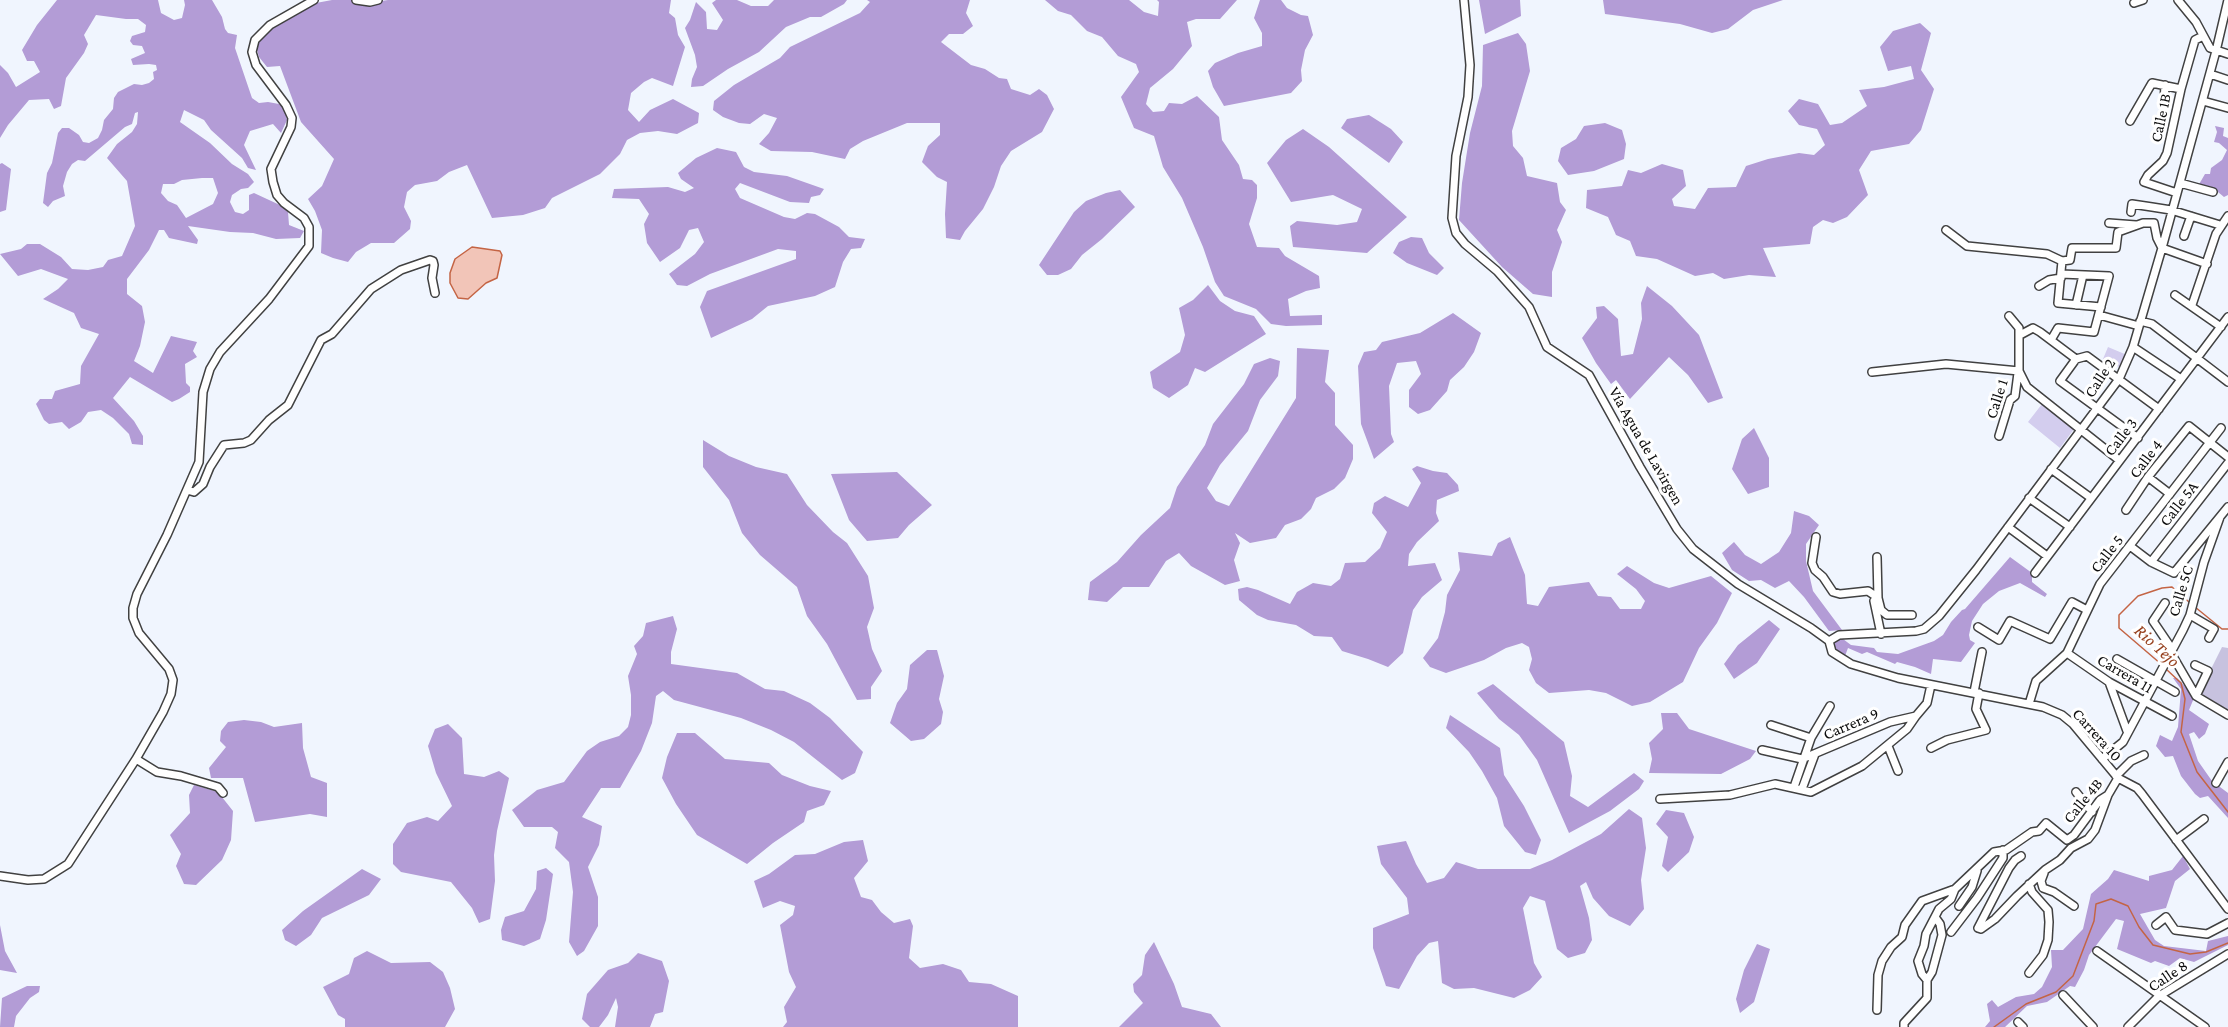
<!DOCTYPE html>
<html>
<head>
<meta charset="utf-8">
<style>
	body { margin:0 }
	canvas { display:block; background:#f0f5fe }
</style>
</head>
<body>
<canvas width="2228" height="1027"></canvas>
<script>
const ctx = document.querySelector('canvas').getContext('2d');
ctx.lineJoin = 'round';
function fillPath(path, color) {
  ctx.fillStyle = color;
  ctx.fill(path, 'evenodd');
}
function shape(rows) {
  const path = new Path2D();
  for (const r of rows) {
    path.moveTo(r[0], r[1]);
    for (let i = 2; i < r.length; i += 2) path.lineTo(r[i], r[i + 1]);
  }
  return path;
}
function stroke(path, color, width, dash) {
  ctx.strokeStyle = color;
  ctx.lineWidth = width;
  ctx.lineCap = dash ? 'butt' : 'round';
  ctx.setLineDash(dash || []);
  ctx.stroke(path);
}
function label(font, color, halo, rows, align = 'center') {
  ctx.font = font + ' "Crimson Pro",serif';
  ctx.lineWidth = 6;
  ctx.setLineDash([]);
  ctx.textBaseline = 'middle';
  ctx.strokeStyle = halo;
  ctx.fillStyle = color;
  for (const [text, x, y, turn = 0] of rows) {
    ctx.save();
    ctx.translate(x, y);
    ctx.rotate((+turn || 0) * Math.PI / 180);
    ctx.textAlign = isNaN(turn) ? turn : align;
    if (halo) ctx.strokeText(text, 0, 0);
    ctx.fillText(text, 0, 0);
    ctx.restore();
  }
}
fillPath(shape([
	[57,0,158,0,161,13,174,20,182,18,185,5,184,0,212,0,222,17,225,29,228,33,237,35,235,48,252,98,259,103,268,102,279,104,285,109,287,120,281,133,273,124,250,131,244,145,256,170,248,168,242,158,211,130,204,120,184,110,180,122,210,143,232,164,248,174,254,182,248,188,241,189,232,195,230,202,235,212,243,214,249,210,249,195,254,193,282,206,288,212,289,225,304,231,300,238,276,239,253,233,230,232,188,226,198,240,197,244,169,238,164,230,159,230,149,250,127,279,127,294,142,306,145,322,140,346,134,361,153,373,171,336,197,342,193,351,197,357,185,364,186,383,190,387,190,392,179,399,172,402,130,377,113,398,134,421,143,436,143,445,132,444,129,434,113,418,101,410,88,412,81,422,69,429,62,422,49,424,44,420,36,404,40,399,52,399,55,391,80,384,81,366,99,334,81,328,74,313,43,299,58,289,68,279,41,269,18,276,0,254,21,249,27,244,40,244,61,257,72,269,88,270,103,267,108,260,122,256,135,226,127,181,107,158,117,144,132,132,137,124,138,112,135,113,132,124,125,127,85,161,78,160,72,164,67,172,63,186,65,196,53,201,48,207,43,203,47,173,52,163,58,133,62,128,69,128,79,135,83,142,89,143,98,138,102,130,104,120,113,109,114,98,118,92,134,84,142,85,149,83,154,79,153,72,157,70,156,65,149,64,133,65,131,59,145,53,142,46,133,45,130,41,132,36,145,32,146,25,138,19,126,19,96,15,84,35,88,44,84,53,66,78,61,106,54,109,49,99,29,100,8,125,0,138,0,65,8,73,16,87,40,72,34,61,27,61,22,50,37,25],
	[202,178,213,178,218,193,213,204,186,218,177,205,168,201,161,193,163,184,174,184,182,180],
	[332,0,355,0,369,3,388,0,671,0,669,13,675,18,678,35,685,47,673,86,652,78,644,82,631,93,628,110,639,122,650,110,673,99,699,113,698,123,677,134,658,131,640,133,627,140,620,154,600,174,552,198,545,208,523,215,492,218,467,165,449,172,437,181,415,185,407,192,404,207,411,221,410,229,394,243,371,243,356,252,348,262,333,258,321,253,322,230,315,211,308,199,322,186,334,159,301,122,280,66,267,67,259,57,256,46,261,33,282,20,316,3],
	[716,0,737,0,751,6,768,6,774,0,847,0,844,4,821,17,810,17,786,27,759,52,728,69,703,86,691,87,692,79,697,67,695,55,685,28,690,20,696,2,706,12,707,29,717,30,723,20,712,3],
	[867,0,970,0,966,13,973,26,963,34,949,34,941,42,971,65,985,69,999,78,1007,79,1011,89,1030,95,1039,89,1047,95,1054,109,1042,132,1011,151,1001,166,994,187,983,209,965,231,960,240,946,238,945,214,947,182,937,177,922,162,928,146,940,135,940,123,907,123,863,141,850,149,845,159,812,152,771,151,759,144,769,133,777,118,764,114,750,124,739,123,723,117,713,110,714,101,734,85,780,58,790,47,860,13,870,2],
	[1045,0,1129,0,1144,12,1158,16,1159,2,1157,0,1237,0,1220,19,1196,19,1187,22,1192,46,1173,69,1150,88,1146,104,1153,112,1164,111,1169,103,1182,104,1197,96,1219,117,1222,140,1239,165,1243,179,1252,180,1257,185,1257,198,1249,224,1257,247,1279,248,1285,256,1319,276,1320,288,1306,291,1288,299,1290,316,1322,315,1322,325,1286,326,1271,324,1256,309,1224,296,1215,282,1203,247,1182,198,1163,167,1154,136,1134,128,1121,97,1139,72,1136,64,1118,56,1102,37,1087,31,1071,15,1058,11],
	[1260,0,1281,0,1287,8,1301,15,1308,16,1313,35,1305,50,1301,70,1302,81,1291,93,1224,106,1213,87,1208,71,1215,63,1238,53,1262,46,1262,33,1254,18],
	[1479,0,1520,0,1521,16,1485,34],
	[1603,0,1783,0,1753,10,1728,29,1712,33,1680,24,1605,14],
	[1920,23,1931,33,1921,70,1934,89,1921,130,1909,144,1871,151,1859,170,1868,195,1847,217,1833,223,1823,220,1813,227,1810,244,1763,248,1776,277,1749,275,1724,279,1713,273,1695,276,1657,259,1636,256,1630,241,1616,235,1608,217,1586,208,1587,190,1622,186,1628,170,1641,173,1662,164,1683,170,1686,186,1672,199,1674,206,1695,209,1708,188,1736,187,1746,166,1768,159,1799,153,1814,155,1825,145,1817,129,1799,125,1788,111,1799,99,1818,104,1830,125,1842,123,1867,106,1859,90,1884,87,1914,79,1911,66,1888,71,1880,47,1893,31],
	[1518,33,1526,44,1530,71,1512,131,1513,146,1523,158,1527,176,1557,183,1560,202,1566,210,1557,230,1562,242,1552,272,1552,297,1533,294,1502,267,1459,220,1462,183,1470,133,1482,86,1483,45],
	[1369,115,1391,129,1403,142,1389,163,1341,128,1347,119],
	[1605,123,1622,130,1626,144,1624,159,1594,171,1568,175,1558,161,1561,148,1576,139,1584,126],
	[2215,126,2224,128,2223,136,2228,138,2228,195,2224,197,2212,187,2198,186,2205,174,2210,174,2211,168,2222,160,2227,150,2219,143,2214,142,2217,132],
	[1303,129,1329,147,1407,217,1367,253,1293,247,1290,226,1297,221,1337,225,1357,222,1362,209,1333,195,1291,202,1267,163,1286,140],
	[717,148,736,152,744,167,754,172,787,176,824,189,820,195,811,197,809,203,790,202,740,183,735,189,740,198,784,217,795,219,807,213,815,214,839,227,849,237,865,239,861,248,851,249,843,262,835,287,815,296,768,306,752,319,711,338,700,307,707,291,796,259,796,251,778,249,710,274,687,286,677,285,669,274,695,254,704,242,698,228,689,230,680,248,660,262,647,243,644,224,649,214,639,199,612,198,614,189,668,187,685,192,694,188,681,179,678,173,696,158],
	[2,163,11,169,6,210,0,212,0,164],
	[1120,190,1135,207,1102,239,1082,255,1071,269,1058,275,1047,275,1039,265,1074,212,1086,201,1106,193],
	[1411,237,1422,238,1429,253,1444,268,1437,275,1407,263,1393,253,1399,242],
	[1208,285,1220,301,1235,311,1254,316,1266,334,1205,372,1195,368,1188,385,1169,398,1153,388,1150,372,1180,352,1185,335,1179,308,1193,300],
	[1647,286,1672,306,1699,335,1723,398,1708,403,1688,375,1669,357,1630,399,1616,380,1611,384,1596,363,1582,338,1597,318,1596,307,1604,306,1618,319,1621,356,1633,354,1642,319,1641,303],
	[1453,313,1481,333,1474,352,1464,367,1450,380,1447,391,1430,410,1418,414,1409,407,1409,390,1421,374,1416,361,1397,363,1389,386,1391,434,1394,442,1374,459,1361,424,1358,366,1364,352,1376,350,1382,342,1420,333],
	[1297,348,1329,350,1325,382,1335,393,1335,425,1353,445,1353,459,1345,478,1334,489,1316,498,1311,509,1301,519,1285,525,1276,538,1250,543,1235,533,1240,543,1234,560,1240,581,1225,585,1191,566,1179,553,1166,561,1149,587,1123,587,1107,602,1088,600,1090,582,1117,562,1141,535,1170,508,1177,487,1205,445,1213,424,1244,384,1254,364,1270,358,1280,361,1278,376,1260,400,1248,431,1220,465,1207,488,1216,501,1229,506,1296,398],
	[1754,428,1769,458,1769,487,1748,494,1732,469,1742,439],
	[703,440,729,456,756,467,787,474,807,505,833,532,847,543,868,576,874,608,867,627,872,649,882,671,871,687,871,699,857,700,827,644,807,616,797,587,760,555,742,533,729,500,703,467],
	[1417,466,1433,471,1447,473,1458,485,1459,491,1437,500,1436,513,1439,521,1417,542,1409,554,1408,566,1435,563,1442,580,1422,597,1413,610,1403,653,1388,667,1368,659,1342,651,1332,637,1314,636,1296,625,1268,620,1257,615,1239,600,1238,589,1247,587,1258,590,1290,604,1297,592,1313,583,1331,586,1340,579,1345,563,1365,562,1380,548,1387,532,1372,513,1374,503,1385,496,1408,507,1421,483,1412,469],
	[897,472,932,505,909,525,898,538,867,541,849,520,831,474],
	[1794,511,1809,516,1819,525,1806,544,1806,561,1813,591,1842,630,1829,631,1804,597,1789,581,1775,588,1761,580,1749,581,1732,570,1722,553,1734,542,1745,555,1761,564,1779,552,1791,533],
	[1510,537,1525,575,1527,604,1538,606,1549,587,1589,582,1598,596,1611,597,1620,609,1641,609,1645,601,1636,589,1617,574,1627,566,1654,583,1669,588,1711,576,1732,593,1717,623,1699,648,1683,682,1650,702,1632,706,1606,693,1589,690,1549,693,1536,683,1529,670,1532,659,1529,647,1522,643,1506,648,1484,660,1446,673,1430,667,1423,658,1438,638,1445,612,1447,595,1460,570,1458,552,1492,556,1498,543],
	[2010,557,2032,573,2032,582,2047,594,2045,597,2020,583,1999,591,1983,604,1972,621,1969,635,1970,640,1975,643,1961,662,1933,659,1931,674,1915,667,1897,662,1895,664,1867,652,1862,654,1848,648,1845,656,1836,649,1833,644,1835,640,1843,639,1851,645,1874,648,1877,652,1898,654,1934,641,1943,635,1951,622,1962,610,1965,609],
	[673,616,677,629,671,652,671,664,737,673,765,689,784,691,810,703,830,718,863,752,855,773,842,780,794,742,771,730,741,718,674,700,663,691,656,696,652,723,641,751,620,788,601,788,582,817,602,826,599,845,588,867,598,897,598,926,584,951,577,956,569,942,573,892,569,862,555,848,558,832,552,827,524,827,512,810,537,790,564,782,587,751,600,742,619,736,628,727,631,715,631,695,628,676,637,654,634,646,643,636,646,623],
	[1769,620,1780,629,1757,663,1734,679,1724,664,1738,645],
	[927,650,937,650,944,676,939,699,943,712,941,724,924,739,911,741,890,723,897,703,907,689,910,665],
	[2173,678,2177,678,2182,683,2194,698,2189,710,2209,724,2205,734,2199,739,2194,732,2189,734,2198,761,2212,781,2228,793,2228,818,2208,796,2200,798,2195,794,2181,776,2173,756,2165,757,2156,746,2160,735,2172,741,2178,727,2181,689],
	[1493,684,1564,742,1572,776,1570,796,1588,807,1634,773,1644,781,1639,789,1610,811,1569,833,1537,760,1519,735,1499,719,1477,693],
	[1661,713,1677,713,1689,729,1756,751,1750,759,1721,774,1649,773,1652,759,1649,743,1663,729],
	[1450,715,1500,748,1504,775,1524,806,1541,840,1536,855,1525,852,1504,826,1497,798,1482,771,1469,752,1446,728],
	[244,720,261,722,274,727,302,723,303,748,311,777,327,783,327,817,310,814,255,822,243,778,211,778,209,768,226,747,220,741,221,731,228,722],
	[448,724,462,738,464,774,484,777,499,771,509,778,497,831,494,855,495,881,490,919,479,923,472,908,451,882,401,872,393,864,393,844,407,823,427,817,438,821,452,806,436,773,428,746,435,729],
	[677,733,695,733,725,759,769,763,782,775,810,786,831,791,824,805,807,811,804,822,773,843,747,864,697,835,676,804,662,778,667,757],
	[194,785,218,792,233,811,231,840,222,860,196,885,184,884,176,866,181,854,170,835,190,813,189,795],
	[1629,809,1642,818,1646,848,1641,880,1644,909,1630,926,1609,916,1593,898,1586,882,1580,886,1589,918,1592,940,1585,953,1568,958,1557,949,1545,901,1530,896,1523,908,1534,963,1542,977,1530,990,1514,998,1474,988,1454,989,1442,983,1438,941,1429,943,1417,956,1399,989,1386,986,1373,948,1373,928,1409,914,1407,898,1381,864,1377,846,1406,841,1416,864,1427,883,1444,878,1456,862,1478,869,1530,869,1552,860,1601,834],
	[1666,810,1684,813,1694,837,1689,852,1668,872,1662,866,1668,837,1656,824],
	[863,840,868,861,854,878,861,897,872,900,881,912,894,923,910,919,913,926,909,958,920,968,943,964,961,970,969,982,991,984,1018,996,1018,1027,783,1027,787,1022,784,1007,796,987,789,972,780,925,793,915,795,906,780,901,763,908,754,881,769,874,795,855,815,854,844,842],
	[2183,856,2190,869,2175,881,2166,908,2140,914,2155,940,2164,946,2206,951,2208,941,2228,936,2228,945,2194,962,2180,958,2169,966,2155,961,2151,963,2117,949,2124,921,2116,919,2089,955,2084,970,2075,987,2070,986,2047,1002,2027,1006,2005,1027,1985,1027,1990,1021,1987,1004,1992,1000,1998,1007,2016,997,2034,994,2042,987,2052,967,2051,950,2063,950,2083,929,2091,894,2108,879,2114,870,2149,881,2149,876,2172,870],
	[546,868,553,874,546,920,540,939,524,946,502,940,501,930,505,917,524,911,536,889,537,871],
	[362,869,381,879,369,895,322,918,311,935,296,946,285,940,282,930,303,911],
	[0,925,5,951,17,973,0,970],
	[1154,942,1174,984,1182,1007,1211,1014,1221,1027,1119,1027,1143,1003,1134,992,1133,984,1142,975,1145,955],
	[1757,944,1770,949,1754,1002,1740,1013,1736,999,1744,970],
	[367,951,391,963,430,962,443,972,450,988,455,1009,445,1027,345,1027,345,1019,338,1015,323,987,349,974,354,958],
	[638,953,662,961,669,981,663,1012,655,1014,650,1027,615,1027,618,1007,616,998,608,1015,599,1027,590,1027,582,1019,587,994,608,970,628,963],
	[27,986,40,986,39,992,30,998,16,1016,14,1027,0,1027,2,998]
]), '#b39cd6');
fillPath(shape([
	[2222,647,2228,648,2228,712,2198,695]
]), '#c7c2df');
fillPath(shape([
	[2108,347,2127,355,2121,368,2103,359],
	[2042,404,2074,429,2060,448,2028,422]
]), '#d3cdee');
const water = shape([
	[472,247,500,251,502,255,497,278,486,283,468,299,458,298,450,283,450,273,455,259,472,247]
]);
fillPath(water, '#f2c5b8');
stroke(water, '#c46444', 1.5);
stroke(shape([
	[2195,607,2222,629,2228,629],
	[2161,664,2119,628,2119,615,2138,596,2162,588,2172,587,2189,602],
	[2166,669,2181,683,2185,699,2181,732,2197,772,2228,812],
	[1994,1027,2026,1004,2056,992,2073,976,2094,921,2096,904,2111,899,2128,906,2139,927,2153,945,2190,954,2206,952,2228,943]
]), '#c46444', 1.5);
const minor = shape([
	[356,0,370,2,378,0],
	[1464,0,1470,65,1468,97,1456,156,1452,218,1456,233,1465,244,1497,271,1529,307,1547,347,1589,375,1640,467,1677,529,1693,549,1738,584,1811,628,1829,641],
	[2178,0,2196,22,2210,48,2228,54],
	[2134,3,2143,0],
	[2210,74,2228,80],
	[2203,101,2228,108],
	[2164,102,2165,85],
	[2130,121,2152,83,2181,89],
	[2180,183,2213,192],
	[2177,193,2144,182,2148,175,2163,161,2167,153,2181,89,2195,40,2203,36],
	[2131,212,2132,204,2152,207,2171,210,2220,225],
	[2109,223,2136,225],
	[1946,230,1967,246,2047,254,2062,261,2070,260,2072,248,2116,248,2118,232,2143,223,2154,223,2157,238,2162,248,2207,264],
	[2184,236,2191,216],
	[2062,261,2058,303,2101,307],
	[2039,286,2049,280,2061,278],
	[2175,295,2221,327],
	[2076,305,2083,275],
	[2192,305,2216,234,2228,216],
	[2099,315,2139,326],
	[2009,316,2019,328,2019,371,2027,387,2119,460],
	[2140,321,2152,324,2228,382],
	[2020,335,2033,328,2040,332,2076,359],
	[2051,340,2058,328,2094,332,2109,276,2061,274],
	[2133,347,2181,379],
	[2076,359,2060,381,2138,438],
	[2076,359,2087,356,2159,409],
	[1872,372,1946,364,2019,371],
	[1999,436,2010,400,2015,396,2018,373],
	[2051,469,2091,498],
	[2148,477,2170,494],
	[187,490,194,492,203,484,210,467,224,445,244,443,251,440,269,420,288,405,321,340,332,334,371,289,401,270,430,260,433,261,434,265,432,278,435,293],
	[2029,498,2070,527],
	[2126,510,2148,477,2189,426,2228,457],
	[2008,527,2047,556],
	[1816,537,1812,563,1815,570,1823,577,1833,592,1840,594,1868,591,1874,595],
	[2130,546,2151,562,2174,573,2228,507],
	[1877,557,1878,598,1881,610,1887,615,1912,615],
	[2151,562,2228,463],
	[2035,573,2228,317],
	[1874,601,1881,634],
	[2165,603,2153,621,2172,649],
	[2190,615,2214,629,2209,638],
	[1978,627,1999,640,2010,621,2050,639,2072,602,2087,610],
	[1829,641,1839,635,1916,631,1924,629,1939,616,1976,570,2119,379,2133,347,2162,248,2216,51,2228,0],
	[1829,641,1832,652,1851,664,1898,678,2043,707,2062,715,2073,724,2118,778,2137,788,2142,794,2228,909],
	[2067,653,2109,682,2172,716],
	[2171,653,2196,696,2228,715],
	[2117,659,2175,692],
	[2195,665,2208,671,2196,696],
	[2109,682,2127,731],
	[1974,692,1982,652],
	[2029,704,2036,681,2067,653,2100,584,2221,428],
	[1771,725,1811,738],
	[1888,746,1898,771],
	[1931,748,1947,740,1986,730,1976,709,1979,693],
	[1762,750,1802,759,1890,722,1916,716,1927,703,1931,685],
	[136,759,157,772,181,776,208,784,218,787,223,793],
	[2102,759,2123,742,2183,630,2190,615,2204,562,2220,517],
	[2116,776,2131,761,2144,755],
	[2216,783,2228,762],
	[1794,787,1811,738,1830,706],
	[1802,789,1815,754],
	[2076,792,2092,812],
	[1660,799,1730,795,1775,784,1811,792,1862,766,1907,729,1916,716],
	[2176,840,2204,819],
	[2044,873,2041,881,2043,888,2054,892,2074,906],
	[0,876,28,880,44,879,68,864,136,759,163,712,171,694,173,680,169,669,139,633,133,618,133,608,137,594,167,535,199,462,203,392,210,369,220,352,269,299,309,246,309,227,304,218,284,203,277,195,273,182,271,169,291,127,292,118,286,105,256,65,252,52,255,40,270,25,314,0],
	[1959,906,1972,887,1977,871],
	[2156,925,2166,917,2175,930,2207,934,2228,923],
	[1978,928,1981,929,1995,919,2017,896,2045,870,2060,860,2071,848,2088,839,2095,830,2108,795],
	[1978,928,2009,868,2015,860,2021,856],
	[1951,932,1977,898,2003,858,2003,850],
	[2097,951,2205,1027],
	[2029,973,2043,955,2048,940,2049,922,2048,910,2032,892,2029,884],
	[1927,980,1922,974,1918,961,1924,946,1926,934,1939,909,1951,899,1955,889],
	[2063,995,2093,1027],
	[1877,1010,1878,975,1882,961,1891,947,1902,937,1905,925,1922,901,1955,889,1994,852,2006,850,2032,832,2039,831,2046,823,2067,840,2074,835,2100,800,2108,795,2118,778],
	[2018,1022,2023,1027],
	[1904,1027,1904,1023,1927,998,1927,980,1932,972,1942,935,1940,924,1935,917],
	[2128,1027,2159,996,2228,954]
]);
stroke(minor, '#414141', 10);
stroke(minor, '#fff', 7);
label('16px', '#0e0e0e', '#fff', [
	["Calle 1B",2161,118,-78],
	["Calle 2",2100,378,-57],
	["Calle 1",1997,399,-72],
	["Calle 3",2121,437,-52],
	["Vía Agua de Lavirgen",1646,446,60],
	["Calle 4",2146,459,-53],
	["Calle 5A",2179,504,-52],
	["Calle 5",2107,554,-52],
	["Calle 5C",2181,591,-73],
	["Carrera 11",2125,674,30],
	["Carrera 9",1851,724,-23],
	["Carrera 10",2097,735,48],
	["Calle 4B",2083,801,-51],
	["Calle 8",2168,976,-34]
]);
label('italic 18px', '#974220', '#fff', [
	["Rio Tejo",2157,646,42]
]);
</script>
</body>
</html>
